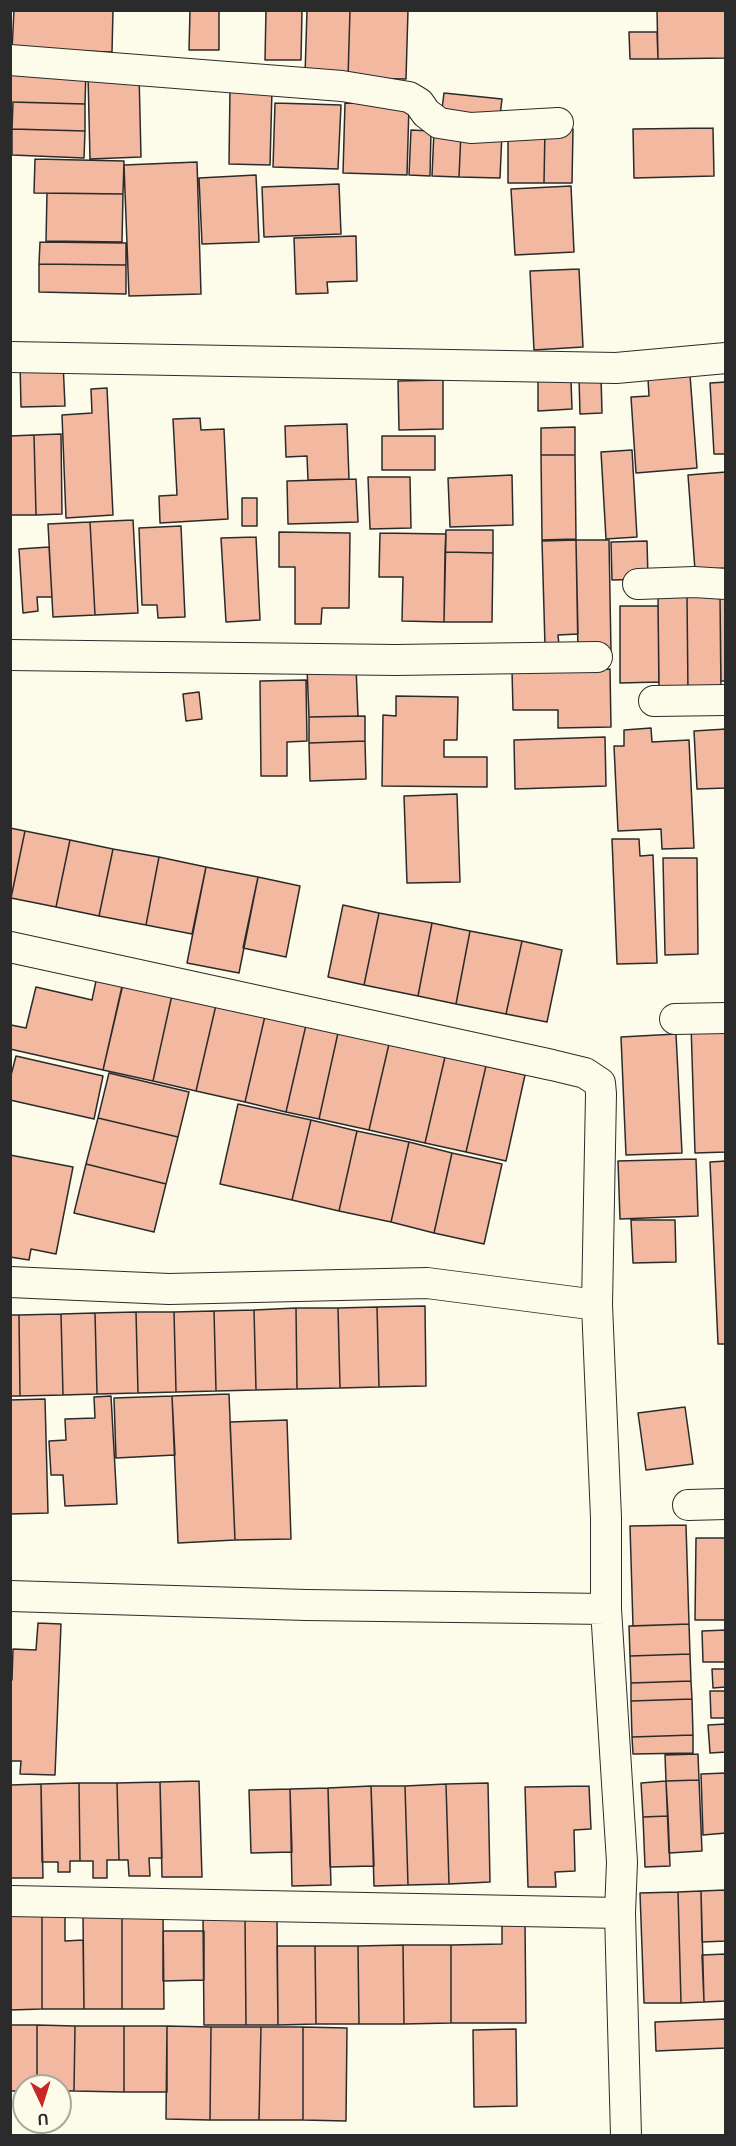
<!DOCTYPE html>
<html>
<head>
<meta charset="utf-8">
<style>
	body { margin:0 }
	#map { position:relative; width:736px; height:2146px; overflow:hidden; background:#fdfbea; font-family:Ubuntu,sans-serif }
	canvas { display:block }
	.frame { position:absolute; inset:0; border:12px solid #2b2b2b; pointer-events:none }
	.north { position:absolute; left:12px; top:2074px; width:60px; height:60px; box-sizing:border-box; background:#fdfbea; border:2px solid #a9a89e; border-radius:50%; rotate:176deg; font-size:16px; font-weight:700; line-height:24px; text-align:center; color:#2b2b2b }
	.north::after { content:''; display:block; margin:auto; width:21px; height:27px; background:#c62828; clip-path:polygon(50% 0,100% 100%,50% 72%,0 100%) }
</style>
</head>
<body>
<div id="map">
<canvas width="736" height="2146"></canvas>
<div class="frame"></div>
<div class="north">U</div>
</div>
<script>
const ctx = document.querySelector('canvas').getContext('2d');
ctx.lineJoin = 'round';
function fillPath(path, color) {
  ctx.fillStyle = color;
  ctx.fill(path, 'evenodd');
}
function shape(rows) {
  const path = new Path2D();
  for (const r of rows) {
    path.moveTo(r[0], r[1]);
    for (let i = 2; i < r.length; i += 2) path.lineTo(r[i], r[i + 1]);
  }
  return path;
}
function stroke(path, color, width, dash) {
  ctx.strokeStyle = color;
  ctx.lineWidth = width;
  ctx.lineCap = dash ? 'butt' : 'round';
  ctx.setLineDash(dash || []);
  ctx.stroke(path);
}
const building = shape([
	[14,10,113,10,112,52,12,49,14,10],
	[190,10,219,10,219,50,189,50,190,10],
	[266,10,302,10,301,60,265,60,266,10],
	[307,10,350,10,348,78,305,76,307,10],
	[350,10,408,10,406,79,348,78,350,10],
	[657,10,726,10,726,58,658,59,657,10],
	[629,32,657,32,658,59,630,59,629,32],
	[10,66,86,68,85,104,10,102,10,66],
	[139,73,141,157,90,159,88,75,139,73],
	[230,88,272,89,270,165,229,164,230,88],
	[444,93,502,99,499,124,441,117,444,93],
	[13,102,85,104,85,131,12,129,13,102],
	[275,103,341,105,338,169,273,167,275,103],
	[345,103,409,105,407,175,343,173,345,103],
	[508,128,545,128,544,183,508,183,508,128],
	[545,128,573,129,572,183,544,183,545,128],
	[713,128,714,176,634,178,633,129,713,128],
	[12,129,85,131,84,158,12,155,12,129],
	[411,130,431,131,430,176,409,175,411,130],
	[434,131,461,132,459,177,432,176,434,131],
	[461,132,502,133,500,178,459,177,461,132],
	[35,159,124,161,123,194,34,193,35,159],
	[197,162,201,294,129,296,124,165,197,162],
	[256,175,259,242,202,244,199,178,256,175],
	[339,184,341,234,264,237,262,187,339,184],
	[571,186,574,252,515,255,511,189,571,186],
	[47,193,123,194,122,242,46,241,47,193],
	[356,236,357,281,327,282,328,293,296,294,294,238,356,236],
	[40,242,126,243,126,265,39,264,40,242],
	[39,264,126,265,126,294,39,292,39,264],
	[579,269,583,347,534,350,530,271,579,269],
	[63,362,65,406,21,407,20,364,63,362],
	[690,375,697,468,636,473,631,397,649,396,648,379,690,375],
	[601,377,602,413,580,414,579,378,601,377],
	[443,380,443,429,399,430,398,381,443,380],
	[538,381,571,381,572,409,538,411,538,381],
	[726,382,726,454,714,454,710,383,726,382],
	[107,388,113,515,66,518,62,415,92,413,91,389,107,388],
	[200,418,201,430,224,429,228,519,160,523,159,496,177,495,173,419,200,418],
	[347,424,349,479,308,480,307,456,286,457,285,426,347,424],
	[575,427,575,455,541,455,541,428,575,427],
	[61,434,62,514,36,515,34,435,61,434],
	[34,435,36,515,10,515,10,436,34,435],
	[382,436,435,436,435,470,382,470,382,436],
	[632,450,637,537,606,539,601,452,632,450],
	[541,455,575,455,576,539,542,540,541,455],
	[726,472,726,568,695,570,688,475,726,472],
	[512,475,513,525,450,527,448,478,512,475],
	[368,477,410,477,411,528,370,529,368,477],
	[356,479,358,522,288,524,287,481,356,479],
	[242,498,257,498,257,526,242,526,242,498],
	[133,520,138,613,95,615,90,522,133,520],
	[90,522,95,615,53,617,48,524,90,522],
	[181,526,185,617,158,618,157,605,142,605,139,528,181,526],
	[446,530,493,530,493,553,445,552,446,530],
	[279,532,350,533,349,608,322,608,321,624,295,624,295,567,279,567,279,532],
	[380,533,446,534,444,622,402,621,403,577,379,577,380,533],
	[256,537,260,620,226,622,221,538,256,537],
	[576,540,609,540,611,652,578,652,576,540],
	[576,540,578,634,558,635,559,645,545,646,542,541,576,540],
	[647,541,648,579,612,580,611,542,647,541],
	[49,547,52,597,37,597,38,611,23,613,19,549,49,547],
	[445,552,493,553,492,622,444,622,445,552],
	[687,596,720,596,721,694,688,694,687,596],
	[687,596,688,694,659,694,658,597,687,596],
	[720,596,726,596,726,681,721,681,720,596],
	[620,606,658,606,659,682,620,683,620,606],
	[356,666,358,716,309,717,307,668,356,666],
	[610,669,611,727,558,728,558,710,513,710,512,670,610,669],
	[306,680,307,741,287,742,287,776,261,776,260,681,306,680],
	[199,692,202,719,186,721,183,694,199,692],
	[396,696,458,697,457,740,444,740,444,757,487,757,487,787,382,786,383,715,396,716,396,696],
	[365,716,365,741,309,743,309,717,365,716],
	[651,728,652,742,689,740,694,848,662,849,661,829,618,831,614,746,624,746,624,730,651,728],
	[726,729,726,788,697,789,694,731,726,729],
	[605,737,606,786,515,789,514,740,605,737],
	[365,741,366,779,310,781,309,743,365,741],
	[457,794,460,882,407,883,404,796,457,794],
	[10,828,25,831,11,898,10,898,10,828],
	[25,831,70,840,56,907,11,898,25,831],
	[612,839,639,839,640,856,653,855,657,963,617,964,612,839],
	[70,840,113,849,99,916,56,907,70,840],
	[113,849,159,857,146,925,99,916,113,849],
	[159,857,206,867,192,934,146,925,159,857],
	[663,858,697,858,698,954,665,955,663,858],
	[206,867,258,877,239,973,187,963,206,867],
	[258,877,300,886,286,957,243,948,258,877],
	[343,905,379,913,364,985,328,977,343,905],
	[379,913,432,923,418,996,364,985,379,913],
	[432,923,470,931,456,1004,418,996,432,923],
	[470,931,522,941,506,1014,456,1004,470,931],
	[522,941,562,950,547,1022,506,1014,522,941],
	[97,976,123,982,103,1070,10,1049,11,1025,26,1028,36,987,92,1000,97,976],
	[123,984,172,995,153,1081,103,1070,123,984],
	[172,995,216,1005,196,1091,153,1081,172,995],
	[216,1005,265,1016,245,1102,196,1091,216,1005],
	[265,1016,306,1025,286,1112,245,1102,265,1016],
	[726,1023,726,1152,695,1153,691,1024,726,1023],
	[306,1025,338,1033,319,1119,286,1112,306,1025],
	[338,1033,389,1044,369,1130,319,1119,338,1033],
	[676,1034,682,1153,626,1155,621,1037,676,1034],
	[389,1044,445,1057,425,1143,369,1130,389,1044],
	[16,1056,103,1076,94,1119,10,1100,10,1079,16,1056],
	[445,1057,486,1066,466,1152,425,1143,445,1057],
	[486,1066,525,1075,506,1161,466,1152,486,1066],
	[109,1073,189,1092,178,1137,98,1118,109,1073],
	[238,1104,311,1120,292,1200,220,1184,238,1104],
	[98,1118,178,1137,166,1184,86,1164,98,1118],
	[311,1120,357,1131,339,1211,292,1200,311,1120],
	[357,1131,409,1142,391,1222,339,1211,357,1131],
	[409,1142,452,1153,434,1233,391,1222,409,1142],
	[452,1153,502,1164,484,1244,434,1233,452,1153],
	[10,1155,73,1167,56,1254,31,1249,29,1260,10,1257,10,1155],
	[696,1159,698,1216,620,1219,618,1161,696,1159],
	[726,1161,726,1344,718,1344,710,1162,726,1161],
	[86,1164,166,1184,154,1232,74,1213,86,1164],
	[631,1220,675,1220,676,1262,633,1263,631,1220],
	[425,1306,426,1386,379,1387,377,1307,425,1306],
	[377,1307,379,1387,340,1388,338,1308,377,1307],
	[296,1308,297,1389,256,1390,254,1310,296,1308],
	[296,1308,338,1308,340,1388,297,1389,296,1308],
	[254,1310,256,1390,216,1391,214,1311,254,1310],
	[214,1311,216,1391,176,1392,174,1312,214,1311],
	[136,1312,138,1393,97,1394,95,1313,136,1312],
	[136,1312,174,1312,176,1392,138,1393,136,1312],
	[95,1313,97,1394,63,1395,61,1314,95,1313],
	[61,1314,63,1395,20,1396,19,1315,61,1314],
	[10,1315,19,1315,20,1396,10,1396,10,1315],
	[229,1394,235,1540,178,1543,172,1396,229,1394],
	[111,1396,117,1504,65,1506,63,1475,51,1475,49,1441,66,1440,65,1419,95,1418,94,1397,111,1396],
	[172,1396,175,1455,116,1458,114,1398,172,1396],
	[45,1399,48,1513,10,1514,10,1400,45,1399],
	[685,1407,693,1464,646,1470,638,1413,685,1407],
	[287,1420,291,1539,235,1540,230,1422,287,1420],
	[686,1525,689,1624,633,1626,630,1526,686,1525],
	[696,1538,726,1538,726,1620,695,1620,696,1538],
	[38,1623,61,1624,55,1775,20,1774,21,1761,10,1761,10,1680,12,1680,13,1649,36,1650,38,1623],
	[689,1624,690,1654,630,1656,629,1626,689,1624],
	[726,1630,726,1662,703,1662,702,1631,726,1630],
	[690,1654,691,1681,631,1683,630,1656,690,1654],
	[712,1669,726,1669,726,1687,713,1688,712,1669],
	[691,1681,692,1699,631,1701,631,1683,691,1681],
	[710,1691,726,1691,726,1718,711,1718,710,1691],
	[692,1699,693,1735,632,1737,631,1701,692,1699],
	[726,1724,726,1752,710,1753,708,1725,726,1724],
	[693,1735,693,1753,633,1754,632,1737,693,1735],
	[698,1754,699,1780,666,1781,665,1755,698,1754],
	[726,1773,726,1833,703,1835,701,1774,726,1773],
	[699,1780,702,1851,669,1853,666,1781,699,1780],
	[199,1781,202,1877,162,1877,160,1782,199,1781],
	[666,1781,668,1816,643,1817,641,1783,666,1781],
	[160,1782,162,1858,149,1858,150,1876,129,1876,128,1860,119,1860,117,1783,160,1782],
	[79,1783,80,1861,70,1861,70,1872,58,1872,58,1862,42,1862,41,1784,79,1783],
	[79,1783,117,1783,119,1860,107,1860,107,1878,93,1878,93,1861,80,1861,79,1783],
	[488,1783,490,1882,449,1884,446,1784,488,1783],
	[41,1784,43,1878,10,1878,10,1785,41,1784],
	[446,1784,449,1884,408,1885,405,1786,446,1784],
	[371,1786,374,1866,330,1867,328,1788,371,1786],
	[371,1786,405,1786,408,1885,374,1886,371,1786],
	[589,1786,591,1829,574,1830,575,1871,555,1872,556,1887,528,1887,525,1787,589,1786],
	[328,1788,331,1885,292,1886,290,1789,328,1788],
	[290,1789,292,1852,251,1853,249,1790,290,1789],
	[668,1816,670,1866,645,1867,643,1817,668,1816],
	[726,1890,726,1941,702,1942,701,1891,726,1890],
	[701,1891,704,2002,681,2003,678,1892,701,1891],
	[678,1892,681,2003,644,2003,640,1893,678,1892],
	[42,1907,65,1907,65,1941,83,1940,84,2009,42,2009,42,1907],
	[42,1907,42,2009,10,2010,10,1908,42,1907],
	[122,1915,163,1915,164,2009,122,2009,122,1915],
	[122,1915,122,2009,84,2009,83,1916,122,1915],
	[245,1916,246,2025,204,2025,203,1917,245,1916],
	[245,1916,277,1916,278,2025,246,2025,245,1916],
	[502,1922,525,1922,526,2023,451,2023,451,1945,502,1944,502,1922],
	[163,1931,204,1931,204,1980,163,1981,163,1931],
	[403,1945,404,2024,359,2024,358,1946,403,1945],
	[403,1945,451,1945,451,2023,404,2024,403,1945],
	[277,1946,315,1946,316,2024,278,2025,277,1946],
	[315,1946,358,1946,359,2024,316,2024,315,1946],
	[726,1954,726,2001,704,2002,702,1955,726,1954],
	[726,2019,726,2048,656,2051,655,2022,726,2019],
	[10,2025,37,2025,37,2086,24,2086,24,2091,10,2091,10,2025],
	[37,2025,75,2026,74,2091,60,2091,60,2086,37,2086,37,2025],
	[75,2026,124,2026,124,2092,74,2091,75,2026],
	[124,2026,167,2026,167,2092,124,2092,124,2026],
	[167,2026,211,2027,210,2120,166,2119,167,2026],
	[211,2027,261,2027,259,2120,210,2120,211,2027],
	[261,2027,303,2027,303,2120,259,2120,261,2027],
	[303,2027,347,2028,346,2121,303,2120,303,2027],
	[516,2029,517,2106,474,2107,473,2030,516,2029]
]);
fillPath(building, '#f2b8a0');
stroke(building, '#2b2b2b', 1.5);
const street = shape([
	[10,60,342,86,409,97,419,103,426,113,439,123,471,128,558,123],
	[10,357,616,368,726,358],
	[638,584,694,582,726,584],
	[10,655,395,660,597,657],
	[654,701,726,700],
	[10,947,552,1065,585,1073,600,1083,601,1094,597,1305,606,1518,606,1609,622,1862,620,1913,626,2136],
	[675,1019,726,1018],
	[10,1282,169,1289,427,1283,597,1305],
	[688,1505,726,1504],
	[10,1596,306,1605,606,1609],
	[10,1901,620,1913]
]);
stroke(street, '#2b2b2b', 32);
stroke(street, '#fdfbea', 30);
</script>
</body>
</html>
